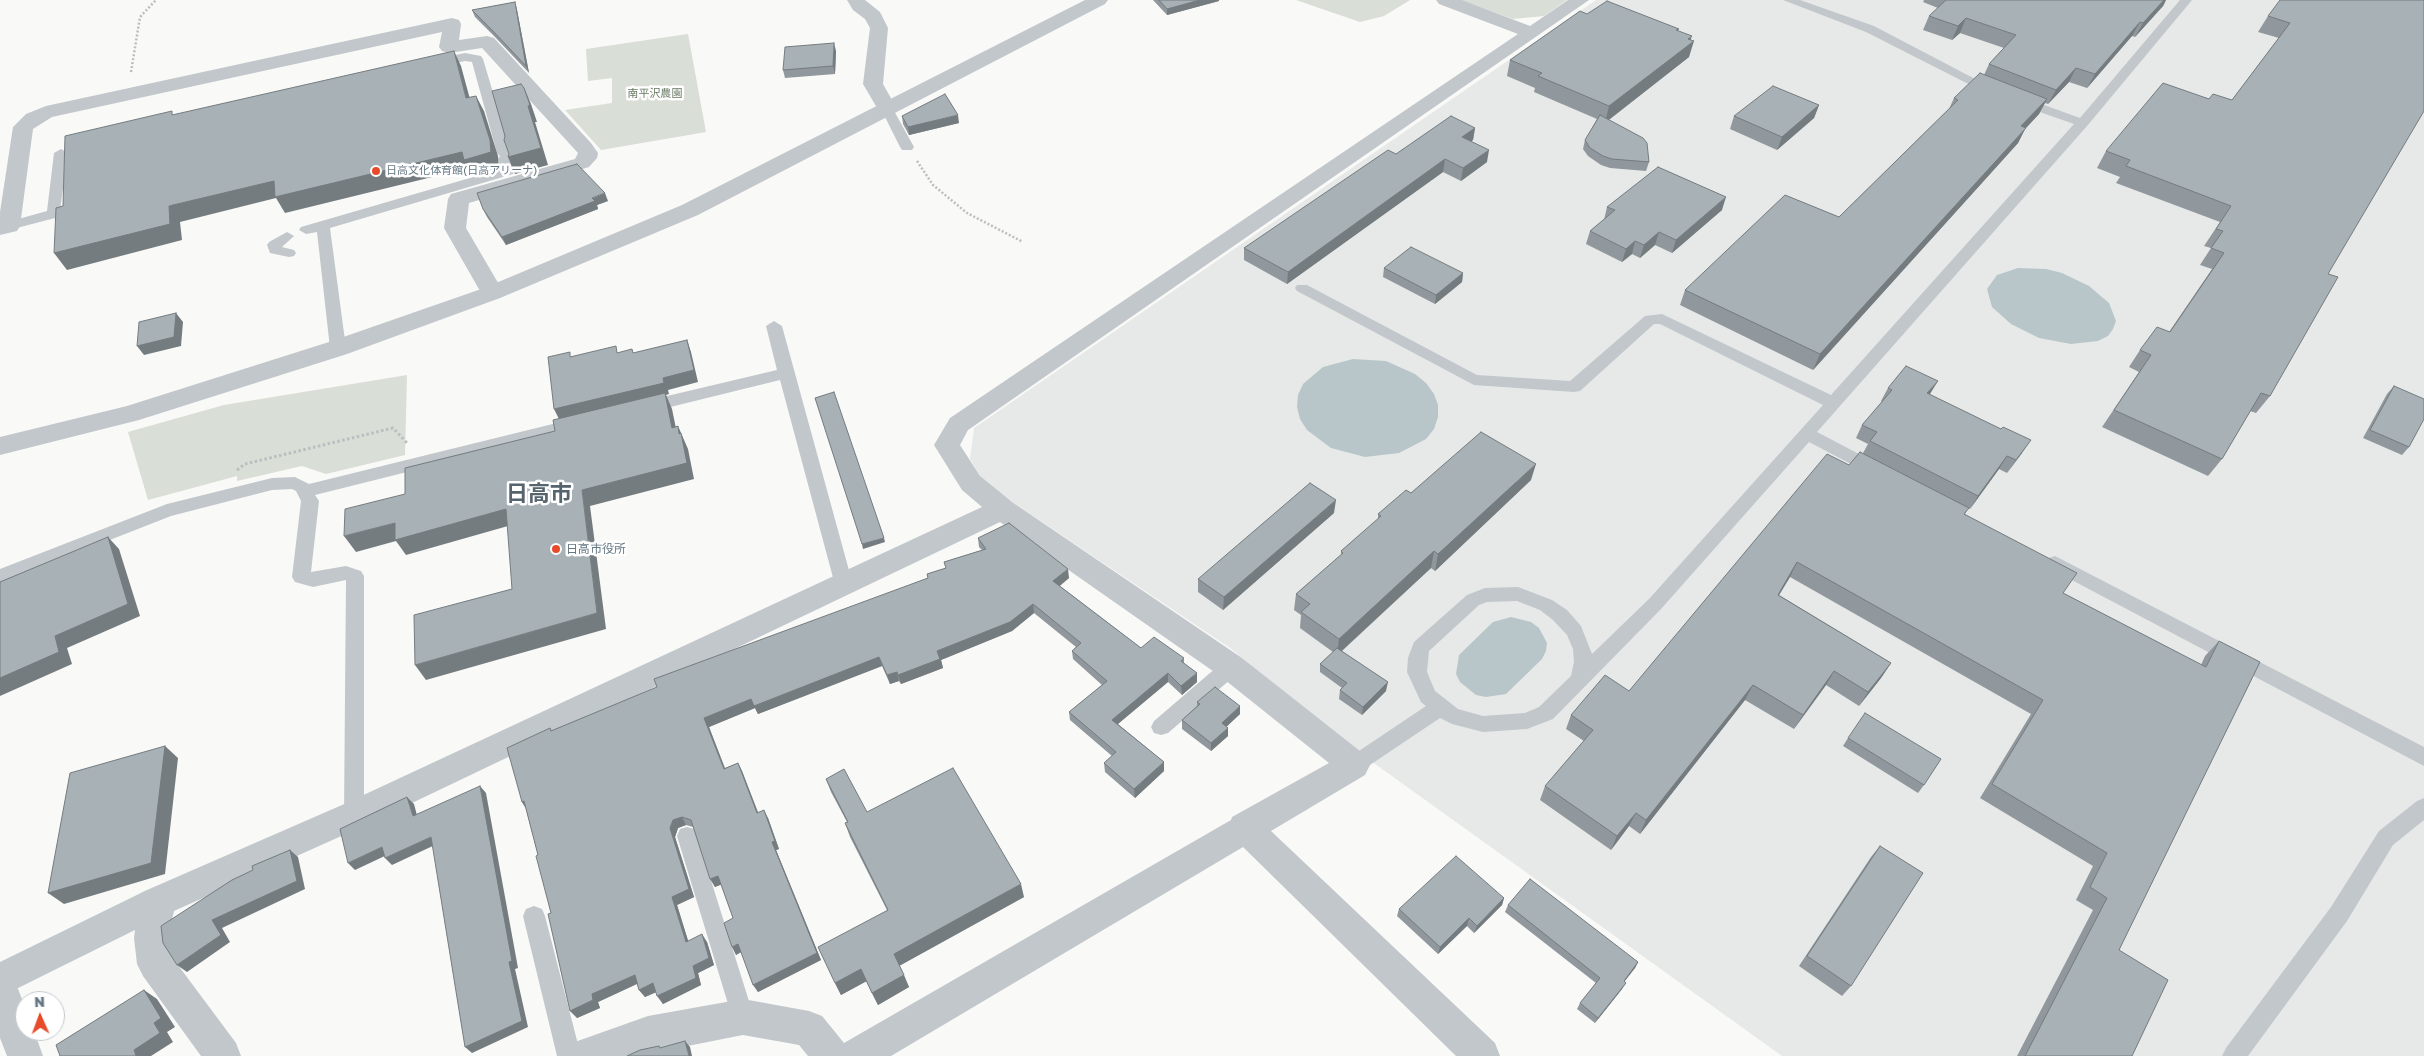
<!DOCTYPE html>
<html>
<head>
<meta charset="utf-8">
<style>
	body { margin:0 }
	#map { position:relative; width:2424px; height:1056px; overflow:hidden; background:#f9f9f7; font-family:"Golos Text",sans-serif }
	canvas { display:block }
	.north { position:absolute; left:15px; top:991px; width:50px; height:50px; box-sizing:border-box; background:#fff; border:1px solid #c1c9cd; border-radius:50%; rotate:358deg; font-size:14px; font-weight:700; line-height:20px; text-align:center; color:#647782 }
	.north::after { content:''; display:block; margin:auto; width:18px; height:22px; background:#e74b29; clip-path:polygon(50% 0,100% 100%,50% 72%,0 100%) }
</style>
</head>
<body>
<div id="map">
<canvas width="2424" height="1056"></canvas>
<div class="north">N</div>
</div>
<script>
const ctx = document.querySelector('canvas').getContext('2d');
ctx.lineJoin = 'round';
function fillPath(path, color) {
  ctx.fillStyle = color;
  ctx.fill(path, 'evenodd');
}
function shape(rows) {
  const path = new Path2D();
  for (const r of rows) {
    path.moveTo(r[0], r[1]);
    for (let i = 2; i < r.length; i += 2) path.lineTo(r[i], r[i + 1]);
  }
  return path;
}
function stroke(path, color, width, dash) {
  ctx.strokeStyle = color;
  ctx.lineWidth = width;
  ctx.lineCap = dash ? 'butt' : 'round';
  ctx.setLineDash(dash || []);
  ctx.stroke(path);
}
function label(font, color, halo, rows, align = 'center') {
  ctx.font = font + ' "Golos Text","Noto Sans JP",sans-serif';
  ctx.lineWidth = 5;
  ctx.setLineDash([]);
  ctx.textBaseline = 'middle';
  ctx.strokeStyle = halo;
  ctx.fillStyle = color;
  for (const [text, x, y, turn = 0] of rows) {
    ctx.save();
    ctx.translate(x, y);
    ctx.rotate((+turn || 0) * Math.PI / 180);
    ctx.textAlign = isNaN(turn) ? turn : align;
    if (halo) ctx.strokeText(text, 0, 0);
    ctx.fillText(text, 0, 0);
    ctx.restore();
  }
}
fillPath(shape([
	[1596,0,2424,0,2424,1056,1782,1056,1357,751,1230,648,984,483,970,459,974,428]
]), '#e7e9e8');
fillPath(shape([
	[1296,0,1410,0,1384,16,1360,22],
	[1461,0,1567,0,1544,16,1513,19],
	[688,34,706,132,601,150,565,110,612,103,612,78,588,81,586,49],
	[407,375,405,455,326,474,302,466,237,481,237,476,148,500,128,432,224,405]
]), '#d9ded6');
fillPath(shape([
	[2018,268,2046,269,2062,273,2089,286,2109,303,2116,321,2113,329,2108,336,2098,341,2071,344,2039,338,2011,324,1992,307,1987,289,1997,275],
	[1353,359,1386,361,1415,374,1426,383,1434,394,1438,405,1438,417,1434,429,1426,439,1399,453,1365,457,1331,448,1307,430,1300,419,1297,407,1298,395,1303,384,1323,367],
	[1511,617,1531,622,1539,628,1547,643,1546,651,1542,659,1506,694,1486,697,1476,695,1460,682,1456,674,1459,655,1493,622]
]), '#b8c6c9');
stroke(shape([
	[131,72,140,17,156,0],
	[917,161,933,185,967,213,1023,242]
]), '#babec1', 2.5, [2, 2]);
stroke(shape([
	[237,470,245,464,393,428,408,444]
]), '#babec1', 3, [2.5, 2.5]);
fillPath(shape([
	[1783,0,1800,0,1874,26,1998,91,1992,95,1988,94,1866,32,1783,0],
	[2180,0,2192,0,2087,126,1817,432,1880,465,1882,469,1880,473,1874,475,1868,473,1809,442,1661,609,1553,719,1527,729,1483,732,1452,724,1440,718,1361,771,1354,774,1347,771,1344,765,1347,759,1426,706,1421,702,1407,672,1408,658,1414,642,1467,595,1485,588,1518,587,1552,600,1567,610,1581,626,1592,654,1649,599,1823,405,1660,324,1654,324,1580,391,1574,392,1474,385,1297,291,1295,288,1297,285,1307,285,1477,375,1570,381,1645,316,1662,314,1831,395,2074,124,2017,104,2015,101,2017,98,2025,98,2080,118,2180,0],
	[1517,601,1540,610,1553,620,1567,635,1573,649,1574,662,1571,676,1539,707,1525,713,1483,716,1458,709,1435,691,1427,672,1429,651,1479,605,1487,602,1517,601],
	[465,53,481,56,483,59,511,153,509,156,515,171,513,174,330,228,346,348,343,352,338,353,333,352,330,348,317,232,306,234,299,230,301,227,501,169,498,159,500,156,497,153,472,62,465,61,434,67,428,63,430,60,465,53],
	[887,105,893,109,914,147,912,150,902,150,900,147,881,109,887,105],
	[61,149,68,153,59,217,9,230,4,229,2,226,4,223,47,211,54,153,61,149],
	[287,232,294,236,282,247,294,250,296,253,294,256,289,257,270,253,267,245,269,242,287,232],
	[774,321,782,326,853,585,850,590,844,592,838,590,835,585,780,380,646,413,640,411,638,407,640,403,646,401,777,370,766,326,774,321],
	[577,418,583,420,585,424,583,428,315,495,319,501,311,572,346,566,361,571,364,576,364,815,361,822,354,824,347,822,344,815,346,580,313,587,295,582,292,577,301,501,296,491,292,489,272,490,171,516,0,583,0,569,167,504,272,478,295,477,309,484,577,418],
	[2055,556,2424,747,2424,766,2049,568,2046,563,2049,558,2055,556],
	[1231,659,1238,661,1241,667,1238,673,1168,733,1161,735,1154,733,1151,727,1154,721,1224,661,1231,659],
	[2424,798,2424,820,2393,845,2347,921,2248,1056,2222,1056,2226,1048,2331,907,2379,831,2417,801,2424,798],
	[687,827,694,829,697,836,754,1017,751,1025,743,1028,735,1025,732,1017,677,836,680,829,687,827],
	[534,906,542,909,545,916,581,1056,557,1056,523,916,526,909,534,906]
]), '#c2c7cb');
fillPath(shape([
	[847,0,865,0,880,12,888,28,883,84,897,109,894,113,887,115,880,113,863,84,870,28,865,19,853,10,847,0],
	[1436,0,1462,0,1530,26,1568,0,1589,0,968,430,960,445,980,476,1012,502,1242,658,1365,755,1370,765,1365,775,1271,831,1495,1043,1500,1056,1456,1056,1243,847,891,1056,808,1056,799,1045,743,1035,637,1056,567,1056,572,1043,648,1016,743,999,809,1011,822,1016,844,1043,1231,820,1232,817,1329,763,1220,676,1000,522,366,825,174,911,168,938,172,957,236,1043,241,1056,201,1056,143,976,137,964,134,938,135,930,0,997,0,962,147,890,342,805,982,507,962,490,934,445,950,418,1518,34,1439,4,1436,0],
	[452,18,459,20,461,24,459,40,487,36,494,38,591,143,598,153,597,158,589,167,469,203,466,228,504,293,500,298,492,300,484,298,444,228,448,199,451,194,575,159,578,153,482,48,449,53,442,51,439,47,442,32,52,117,33,129,20,226,17,231,0,235,0,212,13,127,26,114,46,106,452,18]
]), '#c2c7cb');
fillPath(shape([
	[1085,0,1108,0,1105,4,698,215,500,298,347,354,139,420,0,455,0,437,127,406,329,342,484,288,682,205,1085,0],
	[0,971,13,976,25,1007,25,1031,34,1031,43,1056,7,1056,0,1038,0,971]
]), '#c2c7cb');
fillPath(shape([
	[1153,0,1219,0,1219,1,1167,15],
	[1924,0,2166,0,2163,6,2135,37,2132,36,2087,88,2069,82,2048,104,2045,103,2039,114,2025,129,2018,143,1813,370,1680,305,1685,290,1839,217,1949,109,1954,98,1984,75,1989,64,2004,48,1960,33,1952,40,1923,30,1929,16,1938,8,1923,2],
	[2424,0,2328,274,2270,396,2256,413,2250,411,2222,459,2208,476,2102,427,2139,372,2129,367,2140,350,2169,332,2212,269,2200,265,2211,248,2204,246,2220,222,2116,183,2120,177,2097,168,2106,151,2209,99,2232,100,2279,38,2258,32,2268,16],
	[515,2,517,10,529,73,495,37,475,17,472,10],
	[1587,14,1678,31,1691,40,1689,57,1608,120,1649,162,1646,171,1610,168,1601,165,1588,156,1583,149,1585,140,1597,119,1534,92,1535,88,1507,76,1510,60],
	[836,51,835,74,785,78,783,70],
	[1819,105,1814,118,1777,150,1730,129,1734,116],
	[902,116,959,123,909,135,903,124],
	[1475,128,1473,140,1471,141,1487,162,1461,181,1443,172,1287,284,1244,260,1244,248,1396,154],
	[608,201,597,205,598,209,506,245,487,217,483,209],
	[1607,207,1722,210,1672,253,1655,245,1640,258,1632,254,1622,262,1586,244,1590,231,1604,220],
	[1384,268,1463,273,1462,282,1435,304,1383,277],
	[2394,386,2409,447,2402,455,2363,438,2387,394],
	[1888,388,1930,395,2022,453,2007,473,1999,469,1970,509,1968,508,1965,514,2063,593,2201,665,2205,656,2219,641,2119,950,2132,1056,2017,1056,2093,910,2076,900,2093,866,1980,798,2031,714,1790,577,1779,595,1891,663,1881,678,1859,706,1826,685,1794,729,1745,700,1640,834,1629,826,1611,850,1540,800,1545,786,1584,741,1566,729,1571,715,1629,691,1849,465,1863,453,1868,444,1856,438,1862,425,1882,402,1881,401],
	[1531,480,1435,571,1431,568,1342,651,1386,691,1362,715,1339,699,1340,690,1342,688,1320,672,1320,664,1333,652,1300,628,1301,615,1294,610,1296,594,1341,555,1341,551,1378,520,1378,514,1411,493],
	[1334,513,1223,610,1198,592,1198,579],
	[978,538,1069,578,1060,586,1141,648,1184,658,1184,663,1197,682,1182,695,1168,682,1118,724,1164,762,1164,771,1135,798,1105,772,1104,763,1112,756,1070,720,1069,712,1102,685,1073,659,1072,651,1076,647,1034,613,1012,631,941,660,943,668,901,684,899,681,890,684,882,666,758,714,755,708,709,727,725,768,738,763,742,771,758,812,768,818,779,849,776,850,821,960,758,992,741,952,736,955,733,918,721,884,715,887,693,827,686,825,678,828,675,837,694,897,677,905,688,941,707,942,714,965,698,973,701,985,663,1004,656,992,645,997,639,990,637,984,598,1002,600,1008,577,1018,551,913,538,855,526,809,522,802,550,728,552,731,928,578,927,574,946,568,944,562,982,550,979,547],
	[1197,702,1240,714,1226,727,1228,728,1228,736,1211,751,1182,729,1182,720,1197,706],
	[1848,738,1924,785,1918,793,1843,746],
	[826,779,867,812,1024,897,899,966,909,987,878,1005,866,981,841,995,835,983,887,910,850,837,845,823,847,822,831,792],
	[1880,846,1851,986,1842,996,1799,966,1871,857],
	[1504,898,1502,905,1474,933,1467,926,1438,954,1397,916,1399,909],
	[1508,905,1638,962,1635,968,1624,982,1622,989,1595,1023,1577,1009,1580,1003,1596,983,1505,912]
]), '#90989d');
fillPath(shape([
	[1200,0,1219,0,1219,1,1167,15,1167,9],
	[2164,0,2166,0,2163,6,2135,37,2143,23],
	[515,2,517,10,529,73,526,66],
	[1966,18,1960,33,1952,40,1958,26],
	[2140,22,2132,36,2087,88,2095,74],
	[1692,36,1689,44,1694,41,1689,57,1605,123,1609,106],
	[834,43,836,51,835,74,833,66],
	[454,51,461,66,474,114,466,98],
	[2076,68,2069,82,2048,104,2056,90],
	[524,88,531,104,537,122,535,122,548,165,515,174,508,157,528,106],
	[476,96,484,111,498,156,499,168,472,175,469,168,285,213,276,198,180,222,182,240,67,270,54,253,169,206],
	[2047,99,2039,114,2025,129,2018,143,1813,370,1820,354,2021,126],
	[1819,105,1814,118,1777,150,1782,137],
	[958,115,959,123,909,135,908,127],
	[1475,128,1473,140,1460,149,1462,137],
	[1489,150,1487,162,1461,181,1463,168],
	[1445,159,1443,172,1287,284,1288,272],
	[605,193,608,201,597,205,598,209,506,245,502,237],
	[1726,197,1722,210,1672,253,1676,240],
	[1659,232,1655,245,1640,258,1644,245],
	[1635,241,1632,254,1622,262,1626,249],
	[1463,273,1462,282,1435,304,1436,295],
	[176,313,183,322,181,346,144,355,137,346],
	[687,340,691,352,698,382,668,390,669,394,666,395,672,409,679,443,560,421,554,409,663,378],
	[1938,381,1930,394,1920,407,1927,393],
	[678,426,688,449,694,479,590,506,606,629,426,680,415,665,597,613,582,490,679,434],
	[2031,440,2022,453,2007,473,2016,460],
	[2007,456,1999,469,1970,509,1978,496],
	[1536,464,1531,480,1435,571,1438,554],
	[1336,500,1334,513,1223,610,1224,597],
	[506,509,515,524,406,555,396,541,356,552,344,536,395,523],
	[108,537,119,549,140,616,67,648,72,664,0,696,0,678],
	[884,538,885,542,863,549,862,544],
	[1434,551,1431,568,1337,655,1339,639],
	[1797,562,1790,577,1770,610,1778,595],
	[1068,569,1069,578,1054,590,1053,581],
	[1033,604,1034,613,1012,631,941,660,943,668,901,684,898,675,937,651],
	[879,657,882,666,758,714,755,708,709,727,728,777,724,769,704,718,751,699],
	[1891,663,1881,678,1859,706,1868,692],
	[1834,671,1826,685,1794,729,1803,715],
	[897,672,899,681,890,684,887,675],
	[1168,673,1168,682,1113,728,1112,720],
	[1197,673,1197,682,1182,695,1181,686],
	[1388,682,1386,691,1362,715,1363,707],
	[1753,685,1745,700,1640,834,1646,820],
	[1240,706,1240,714,1222,731,1222,723],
	[1228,728,1228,736,1211,751,1211,743],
	[165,746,178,758,165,874,64,904,48,893],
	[1164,762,1164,771,1135,798,1134,789],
	[738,763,742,771,761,821,757,813],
	[480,786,486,793,518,968,515,969,528,1027,472,1053,465,1047,509,962],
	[407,797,414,804,419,823,413,816],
	[524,801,528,811,522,802],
	[764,810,768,818,779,849,776,850,821,960,758,992,753,985],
	[1636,813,1629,826,1611,850,1617,836],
	[682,817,686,825,678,828,675,837,694,897,677,905,691,950,686,942,672,897,670,828,673,820],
	[431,837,437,844,392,865,385,858],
	[382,847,389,854,355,870,348,863],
	[290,850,298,857,305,889,222,928,230,942,187,972,177,965,212,920],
	[718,876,723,884,715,887,710,879],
	[1021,884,1024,897,899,966,894,954],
	[1504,898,1502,905,1474,933,1477,926],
	[1469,918,1467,926,1438,954,1440,947],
	[702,934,707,942,714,965,698,973,701,985,663,1004,657,996,693,966],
	[738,944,743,951,736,955,732,947],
	[1638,962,1635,968,1620,987,1624,981],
	[861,969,867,981,841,995,835,983],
	[635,975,641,982,598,1002,600,1008,577,1018,570,1011,592,994],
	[904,975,909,987,878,1005,872,993],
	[653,983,659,991,645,997,639,990],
	[1626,983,1622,989,1595,1023,1598,1018],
	[144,990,157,999,175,1027,167,1032,173,1042,151,1056,136,1056,134,1050,154,1023],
	[685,1041,690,1047,692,1056,689,1056]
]), '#757c7f');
const building = shape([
	[1159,0,1200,0,1167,9,1159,0],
	[1946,0,2164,0,2143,23,2140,22,2095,74,2076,68,2056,90,1989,64,2016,35,1966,18,1958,26,1929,16,1946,0],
	[2280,0,2424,0,2424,111,2328,274,2338,277,2270,396,2261,393,2222,459,2114,410,2151,355,2140,350,2157,327,2170,332,2224,253,2211,248,2223,231,2216,229,2231,206,2126,166,2130,160,2106,151,2163,83,2209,99,2213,94,2232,100,2290,23,2268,16,2280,0],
	[1607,1,1679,29,1676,30,1692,36,1688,39,1694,41,1609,106,1538,76,1542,73,1510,60,1580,11,1587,14,1607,1],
	[515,2,526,66,492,30,472,10,515,2],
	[834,43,833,66,783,70,785,47,834,43],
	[454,51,466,98,476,96,490,140,491,152,464,160,462,152,275,197,274,181,169,206,170,224,54,253,56,208,63,206,65,136,172,111,172,115,454,51],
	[1980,73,2047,99,2021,126,2026,128,1820,354,1685,290,1785,195,1839,217,1958,100,1954,98,1980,73],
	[521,84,524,88,530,105,528,106,541,148,508,157,509,154,504,140,505,136,492,91,521,84],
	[1773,86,1819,105,1782,137,1734,116,1773,86],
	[945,94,958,115,908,127,902,116,945,94],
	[1600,115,1643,138,1647,143,1649,162,1612,159,1603,156,1590,148,1585,140,1600,115],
	[1451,116,1475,128,1462,137,1489,150,1463,168,1445,159,1288,272,1244,248,1388,150,1396,154,1451,116],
	[577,164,605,193,592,198,595,201,502,237,483,209,477,193,577,164],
	[1658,167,1726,197,1676,240,1659,232,1644,245,1635,241,1626,249,1590,231,1615,210,1607,207,1658,167],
	[1411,247,1463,273,1436,295,1384,268,1411,247],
	[176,313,174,337,137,346,139,322,176,313],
	[687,340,694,370,663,378,664,383,554,409,548,357,570,352,570,357,616,346,617,353,632,349,633,353,687,340],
	[1906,366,1938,381,1927,393,2001,429,2003,427,2031,440,2016,460,2007,456,1978,496,1870,441,1877,432,1862,425,1892,390,1888,388,1906,366],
	[2394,386,2424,399,2424,419,2409,447,2370,430,2394,386],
	[834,392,884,538,862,544,815,398,834,392],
	[665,393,672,428,678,426,679,434,681,433,687,463,582,490,597,613,415,665,414,615,512,589,506,509,395,540,395,523,344,536,345,509,405,494,405,468,555,431,553,420,665,393],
	[1481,432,1536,464,1438,554,1434,551,1339,639,1301,612,1310,604,1296,594,1343,553,1341,551,1381,516,1378,514,1406,490,1411,493,1481,432],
	[1860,452,1969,508,1964,514,2077,573,2063,593,2206,667,2219,641,2260,662,2119,950,2168,980,2132,1056,2025,1056,2107,898,2090,887,2107,853,1992,784,2043,700,1797,562,1778,595,1891,663,1868,692,1834,671,1803,715,1753,685,1646,820,1636,813,1617,836,1545,786,1593,730,1571,715,1605,675,1629,691,1827,454,1849,465,1860,452],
	[1310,483,1336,500,1224,597,1198,579,1310,483],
	[1009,523,1068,569,1053,581,1141,648,1154,637,1184,658,1181,661,1197,673,1181,686,1168,673,1112,720,1164,762,1134,789,1104,763,1116,752,1069,712,1107,681,1072,651,1081,643,1033,604,1010,622,937,651,940,659,898,675,897,672,887,675,879,657,754,706,751,699,704,718,724,769,738,763,757,813,764,810,775,841,772,842,817,953,753,985,738,944,732,947,724,923,733,918,718,876,710,879,691,820,682,817,673,820,670,828,689,889,672,897,686,942,702,934,709,958,693,966,696,978,657,996,653,983,639,990,635,975,592,994,593,1000,570,1011,548,914,551,913,536,856,538,855,524,801,522,802,507,748,550,728,551,731,657,687,654,679,928,578,927,574,946,568,944,562,986,549,978,538,1009,523],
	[108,537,128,604,55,636,59,652,0,678,0,582,108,537],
	[1337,648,1388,682,1363,707,1340,690,1347,683,1320,664,1337,648],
	[1215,687,1240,706,1222,723,1228,728,1211,743,1182,720,1200,704,1197,702,1215,687],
	[1865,713,1941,759,1924,785,1848,738,1865,713],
	[165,746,151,863,48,893,70,773,165,746],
	[953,768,1021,884,894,954,904,975,872,993,861,969,835,983,818,947,888,910,845,823,848,822,826,779,844,769,867,812,953,768],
	[480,786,512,961,509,962,522,1021,465,1047,431,837,385,858,382,847,348,863,340,829,407,797,413,816,480,786],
	[1880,846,1923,873,1851,986,1807,956,1880,846],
	[290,850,297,881,212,920,221,935,177,965,163,943,161,926,232,880,253,870,252,866,290,850],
	[1456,856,1504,898,1477,926,1469,918,1440,947,1399,909,1456,856],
	[1530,879,1638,962,1624,981,1626,983,1598,1018,1580,1003,1600,978,1508,905,1530,879],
	[144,990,161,1018,154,1023,160,1033,134,1050,136,1056,60,1056,56,1045,144,990],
	[685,1041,689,1056,627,1056,640,1050,659,1046,660,1048,685,1041]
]);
fillPath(building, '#a7b1b6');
stroke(building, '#757c7f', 1);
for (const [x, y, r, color] of [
	[376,171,5,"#e74b29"],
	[556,549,5,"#e74b29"]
]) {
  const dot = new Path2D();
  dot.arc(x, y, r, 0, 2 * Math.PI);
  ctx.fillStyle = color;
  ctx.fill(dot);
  stroke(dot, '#fff', 2);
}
label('11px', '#687a63', '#fff', [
	["南平沢農園",655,94]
]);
label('11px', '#647782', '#fff', [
	["日高文化体育館(日高アリーナ)",386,171]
], 'left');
label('12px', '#647782', '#fff', [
	["日高市役所",566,549]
], 'left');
label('bold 22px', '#56646d', '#fff', [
	["日高市",539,494]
]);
</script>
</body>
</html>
